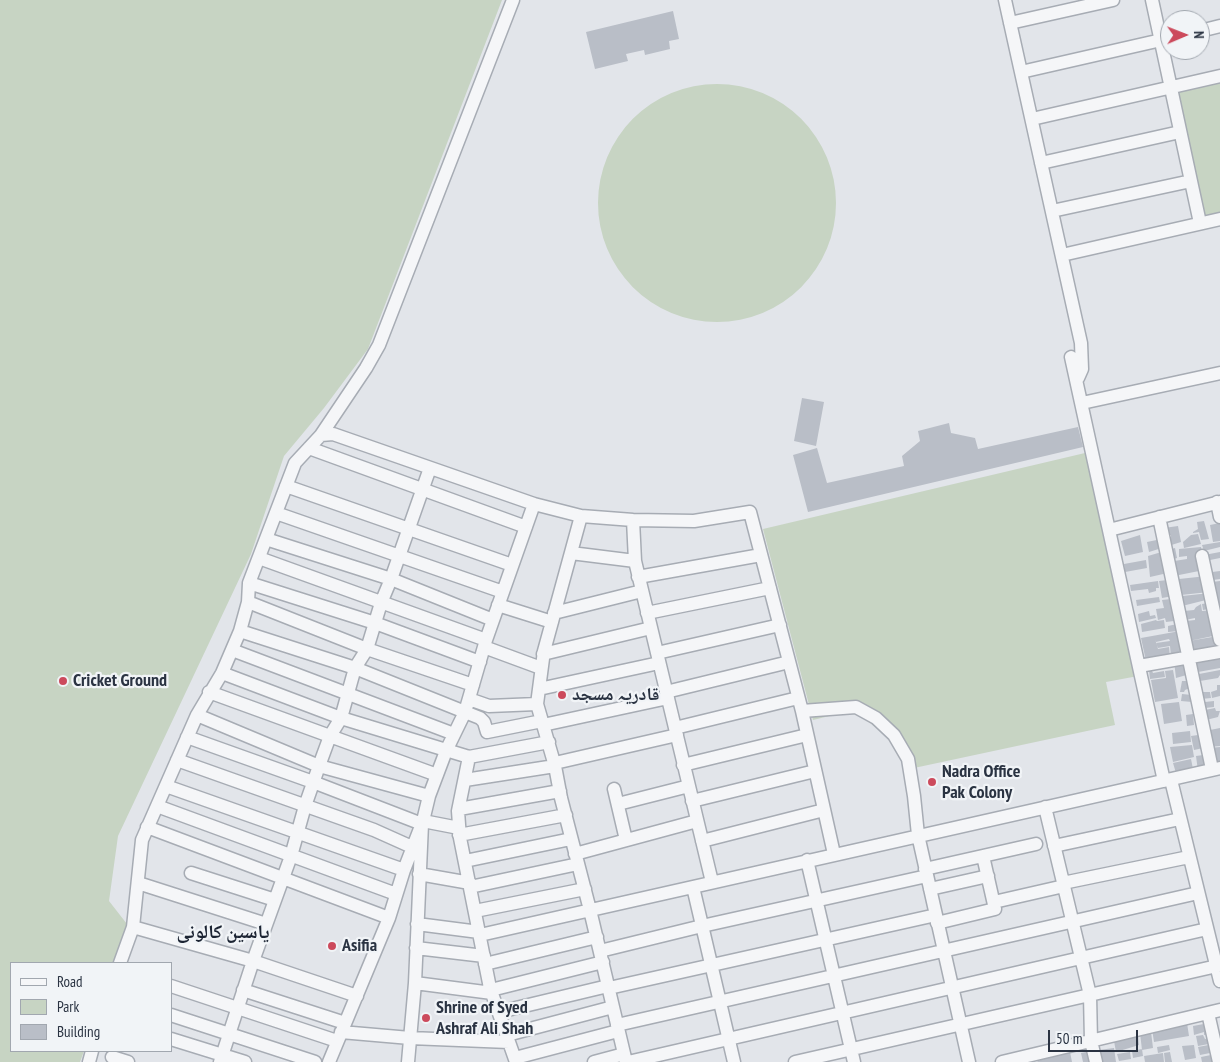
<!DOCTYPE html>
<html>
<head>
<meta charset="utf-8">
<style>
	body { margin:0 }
	#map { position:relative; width:1220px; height:1062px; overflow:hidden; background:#e2e5ea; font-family:"PT Sans Narrow",sans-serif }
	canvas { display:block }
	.legend { position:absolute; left:10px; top:962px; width:162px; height:90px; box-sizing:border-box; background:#f1f4f7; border:1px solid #a1a7af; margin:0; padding:6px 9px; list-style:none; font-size:15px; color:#2a3342 }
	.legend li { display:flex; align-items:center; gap:10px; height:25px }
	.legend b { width:25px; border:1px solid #a1a7af }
	.north { position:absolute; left:1160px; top:10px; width:50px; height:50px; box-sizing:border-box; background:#f1f4f7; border:1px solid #a1a7af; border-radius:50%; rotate:89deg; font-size:14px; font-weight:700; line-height:20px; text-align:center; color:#2a3342 }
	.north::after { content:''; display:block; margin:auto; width:18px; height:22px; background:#cc4a5c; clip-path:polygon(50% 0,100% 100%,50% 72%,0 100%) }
	.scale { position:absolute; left:1048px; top:1030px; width:90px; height:22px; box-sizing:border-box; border:2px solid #2a3342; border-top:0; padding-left:6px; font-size:15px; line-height:18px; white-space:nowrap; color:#2a3342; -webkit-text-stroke:4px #f1f4f7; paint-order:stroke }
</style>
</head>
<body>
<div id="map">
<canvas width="1220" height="1062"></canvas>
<ul class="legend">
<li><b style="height:6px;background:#f5f6f8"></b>Road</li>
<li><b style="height:14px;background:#c7d4c3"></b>Park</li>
<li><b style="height:14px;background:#b9bec7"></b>Building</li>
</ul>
<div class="north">N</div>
<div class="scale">50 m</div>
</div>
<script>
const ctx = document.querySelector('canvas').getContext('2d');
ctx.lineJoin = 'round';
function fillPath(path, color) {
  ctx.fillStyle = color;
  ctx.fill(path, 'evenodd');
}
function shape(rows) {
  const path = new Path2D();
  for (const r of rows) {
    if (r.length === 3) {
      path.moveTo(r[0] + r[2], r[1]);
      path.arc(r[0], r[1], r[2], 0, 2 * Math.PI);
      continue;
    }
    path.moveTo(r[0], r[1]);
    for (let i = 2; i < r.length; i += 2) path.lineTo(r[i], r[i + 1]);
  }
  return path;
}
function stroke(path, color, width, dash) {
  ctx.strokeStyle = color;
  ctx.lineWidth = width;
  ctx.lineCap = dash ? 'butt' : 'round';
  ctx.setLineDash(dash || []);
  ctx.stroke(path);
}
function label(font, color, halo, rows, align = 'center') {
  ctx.font = font + ' "PT Sans Narrow","Noto Naskh Arabic",sans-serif';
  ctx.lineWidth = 4.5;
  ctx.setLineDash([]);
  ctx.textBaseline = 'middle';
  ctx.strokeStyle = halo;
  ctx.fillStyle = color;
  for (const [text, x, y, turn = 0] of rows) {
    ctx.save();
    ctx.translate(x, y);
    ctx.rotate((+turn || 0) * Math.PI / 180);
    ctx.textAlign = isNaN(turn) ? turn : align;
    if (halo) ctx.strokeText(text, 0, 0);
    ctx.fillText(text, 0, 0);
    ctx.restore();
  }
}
fillPath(shape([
	[0,0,502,0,368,349,324,408,284,456,251,554,118,836,109,901,127,924,113,963,11,963,11,1051,84,1051,80,1062,0,1062],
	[1220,76,1220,219,1200,223,1171,88],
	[717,203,119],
	[1085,453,1138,676,1106,682,1115,725,914,768,890,739,854,710,813,720,763,529]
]), '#c7d4c3');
fillPath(shape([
	[673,11,679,39,669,41,670,49,645,55,644,50,626,54,628,61,595,69,586,32],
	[802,398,824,402,816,446,794,441],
	[949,423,951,433,975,438,978,449,1078,427,1083,447,808,512,793,455,817,448,827,483,904,466,902,456,920,441,918,431],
	[1204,521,1209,539,1201,540,1199,532,1193,533,1193,532,1198,529,1197,522],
	[1220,523,1220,541,1213,542,1210,525],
	[1178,526,1181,542,1149,552,1147,542,1171,537,1171,535,1166,535,1164,528],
	[1198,534,1201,544,1184,548,1183,542,1191,535],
	[1140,535,1143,552,1125,556,1121,541],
	[1220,542,1220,547,1204,551,1202,545],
	[1201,547,1204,570,1174,576,1174,561,1187,559,1187,556,1179,557,1179,549],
	[1175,548,1177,558,1171,560,1172,572,1150,577,1148,556],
	[1220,552,1220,558,1205,561,1204,555],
	[1146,560,1147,568,1125,572,1124,564],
	[1220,571,1220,579,1213,580,1212,572],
	[1207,576,1209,592,1181,595,1179,579],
	[1176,579,1179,595,1162,598,1159,581],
	[1158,581,1159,588,1156,588,1156,591,1149,593,1148,589,1131,591,1130,585],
	[1220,581,1220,607,1203,610,1202,604,1215,602,1212,582],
	[1210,593,1210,599,1182,606,1182,596],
	[1159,597,1160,602,1137,606,1136,600],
	[1180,598,1174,616,1174,621,1166,622,1165,618,1158,620,1156,609,1164,608,1162,600],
	[1201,604,1202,611,1213,610,1218,635,1189,641,1218,636,1220,645,1171,656,1170,646,1158,648,1156,643,1170,641,1169,639,1156,642,1155,639,1158,649,1169,647,1170,657,1146,661,1141,638,1180,631,1186,621,1195,620,1195,618,1185,620,1184,611,1194,610,1196,607],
	[1149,611,1150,616,1155,615,1156,618,1139,622,1138,614],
	[1156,620,1157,621,1164,620,1165,628,1142,632,1141,624],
	[1177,624,1179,631,1168,632,1168,626],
	[1220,655,1220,668,1198,672,1196,659],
	[1193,658,1190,674,1176,678,1174,661],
	[1148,662,1153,673,1164,671,1165,677,1150,679],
	[1173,670,1178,698,1155,702,1151,680,1166,678,1165,671],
	[1220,670,1220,675,1218,678,1200,681,1194,673,1199,674],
	[1182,681,1190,681,1190,688,1185,690,1184,692,1180,692],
	[1217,685,1220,685,1220,696,1212,698,1211,692,1217,690],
	[1201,692,1210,692,1211,698,1201,699],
	[1182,694,1192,695,1201,707,1192,708,1192,702,1181,701],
	[1214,701,1214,707,1205,708,1205,702],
	[1179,702,1182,721,1164,724,1161,704],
	[1215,708,1216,711,1220,711,1218,717,1206,720,1205,710],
	[1193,714,1194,725,1187,726,1186,715],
	[1220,728,1220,746,1209,747,1205,731],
	[1190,731,1191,742,1173,744,1172,733],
	[1205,734,1208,747,1194,750,1191,736],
	[1192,745,1194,757,1173,762,1170,747],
	[1220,747,1220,766,1215,767,1209,748],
	[1211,754,1214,769,1198,771,1196,756],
	[1191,759,1193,769,1176,773,1173,763],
	[1187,1023,1189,1036,1154,1042,1152,1029],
	[1209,1023,1211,1034,1204,1035,1204,1032,1194,1035,1193,1026],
	[1151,1032,1153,1048,1142,1050,1140,1033],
	[1203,1035,1205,1039,1213,1037,1214,1043,1198,1046,1196,1036],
	[1138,1036,1139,1045,1116,1052,1114,1041],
	[1214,1044,1215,1052,1200,1055,1198,1047],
	[1169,1045,1170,1050,1158,1053,1157,1047],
	[1194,1045,1196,1058,1185,1060,1182,1046],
	[1114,1048,1116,1062,1100,1062,1099,1050],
	[1142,1049,1143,1056,1133,1058,1132,1051],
	[1097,1050,1099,1062,1083,1062,1081,1053],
	[1070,1052,1072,1062,1038,1062,1037,1061],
	[1130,1052,1131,1059,1119,1061,1117,1054],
	[1170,1052,1172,1062,1165,1062,1164,1053],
	[1163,1053,1164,1062,1145,1062,1144,1056],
	[1216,1054,1218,1062,1202,1062,1201,1057]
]), '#b9bec7');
const minor = shape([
	[1005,0,1081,343,1082,369,1078,378],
	[1152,0,1200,223],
	[1010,23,1113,0],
	[1200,31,1220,26],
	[1021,72,1170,38],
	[1032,119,1220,76],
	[1041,163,1180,132],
	[1052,211,1191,181],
	[1062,255,1220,219],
	[1071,357,1164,781],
	[1082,403,1220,373],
	[321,435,366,368,379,345,513,0],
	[309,448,526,527],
	[286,486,512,565],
	[1217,502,1220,517],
	[276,513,503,592],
	[581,516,544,651,537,704,555,766,561,798,590,910,626,1062],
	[1159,517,1212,769],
	[633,520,635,561,712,882],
	[1109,530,1220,502],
	[266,539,391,579,493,620],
	[571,553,635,561],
	[1202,556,1220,640],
	[259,558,486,640],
	[638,577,761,555],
	[249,583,375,623,480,662],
	[248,602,367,649,473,685],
	[498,605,552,622],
	[554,613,642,591],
	[647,613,770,588],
	[240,631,355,668,480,718,484,722,487,732,542,721],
	[484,647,541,668],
	[232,650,454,734],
	[657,653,780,625],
	[543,654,651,628],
	[1139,666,1220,652],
	[222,673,341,718,469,757,458,811,460,838,490,988,516,1062],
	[539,689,659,663],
	[209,692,437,775],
	[666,692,789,662],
	[469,699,489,706,537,704],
	[802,711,856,707,876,718,894,735,908,759,914,796,918,835,969,1062],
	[197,715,319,766,429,796],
	[543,725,668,698],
	[675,728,798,698],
	[187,737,313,782,422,824,415,983,408,1062],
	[469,757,549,742],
	[177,760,374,830,412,847],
	[555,763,677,735],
	[683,765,807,735],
	[465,780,555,766],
	[1171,780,1220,981],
	[166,786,404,870],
	[614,789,626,840],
	[692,801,815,771],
	[618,804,689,786],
	[157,806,396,894],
	[1045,807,1090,995,1091,1041,1096,1062],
	[459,809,560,791],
	[423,821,459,828],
	[147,827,389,918],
	[459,835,566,815],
	[702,841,824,810],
	[1054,846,1180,819],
	[575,854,697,821],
	[807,860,854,1062],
	[465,861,571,839],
	[925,869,1036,844],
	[191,873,275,900],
	[419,874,470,883],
	[138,883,266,924],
	[1063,883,1189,857],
	[470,887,578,864],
	[693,887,734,1062],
	[930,889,988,876],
	[994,902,1064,886],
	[475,911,585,889],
	[937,923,995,909,983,856],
	[417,924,479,932],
	[133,927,253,961,357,996],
	[480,935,1220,768],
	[416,948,484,956],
	[600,951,702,926,927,876],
	[120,963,133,927,142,840,197,715,222,673,240,631,248,602,249,583,295,463,321,435,333,434,534,504,581,516,633,520,694,521,750,512,802,711,834,854],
	[485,964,597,937],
	[415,983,492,993],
	[171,986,337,1041],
	[609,988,936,915],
	[243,990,345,1023],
	[491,990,603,962],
	[499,1012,608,986],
	[1208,1013,1219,1062],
	[171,1015,315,1062],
	[617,1025,1198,893],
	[341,1032,410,1038,509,1042],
	[507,1035,613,1007],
	[171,1039,245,1062],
	[112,1057,128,1062],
	[515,1058,618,1031],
	[89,1062,92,1051],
	[220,1062,253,961,291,856,305,806,319,766,330,736,341,718,355,668,367,649,381,603,391,579,430,468],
	[329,1062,389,918,404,870,423,821,429,796,446,751,465,712,486,640,534,504],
	[594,1062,624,1054],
	[628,1062,1207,929],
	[795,1062,1217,966],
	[1002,1062,1220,1010]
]);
stroke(minor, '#a7acb4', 15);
stroke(minor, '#f5f6f8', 12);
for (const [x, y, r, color] of [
	[63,681,5,"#cc4a5c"],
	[562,695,5,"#cc4a5c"],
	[932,782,5,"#cc4a5c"],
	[332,946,5,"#cc4a5c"],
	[426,1018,5,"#cc4a5c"]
]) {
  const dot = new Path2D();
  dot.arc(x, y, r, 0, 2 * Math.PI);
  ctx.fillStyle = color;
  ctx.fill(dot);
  stroke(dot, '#f1f4f7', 2);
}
label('bold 18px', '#2a3342', '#f1f4f7', [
	["Cricket Ground",73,681],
	["قادریہ مسجد",572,695],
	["Nadra Office",942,772],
	["Pak Colony",942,793],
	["Asifia",342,946],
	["Shrine of Syed",436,1008],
	["Ashraf Ali Shah",436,1029]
], 'left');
label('bold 19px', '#1c2433', '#f1f4f7', [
	["یاسین کالونی",223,933]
]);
</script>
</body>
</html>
